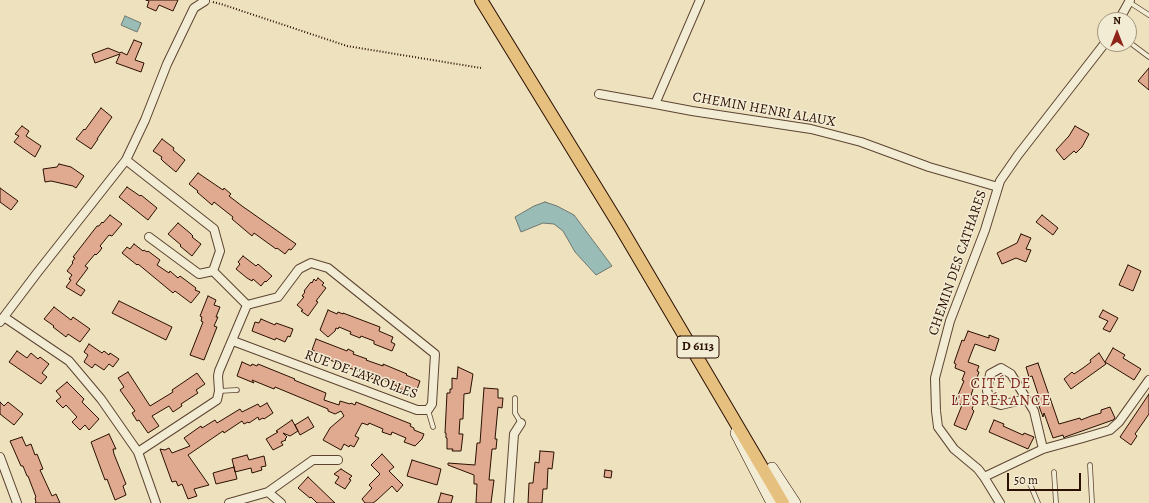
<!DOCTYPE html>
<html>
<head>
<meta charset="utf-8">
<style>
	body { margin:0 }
	#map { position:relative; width:1149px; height:503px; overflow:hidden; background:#ede1be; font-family:Alegreya,serif }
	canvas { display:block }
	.north { position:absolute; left:1097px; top:12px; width:40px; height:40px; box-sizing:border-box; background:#f3ecd5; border:1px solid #a39480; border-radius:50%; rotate:0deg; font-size:11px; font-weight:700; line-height:16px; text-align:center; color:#2b0f00 }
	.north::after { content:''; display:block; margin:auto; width:14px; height:18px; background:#8f2418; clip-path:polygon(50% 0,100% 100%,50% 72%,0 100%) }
	.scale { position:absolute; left:1007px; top:473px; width:74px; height:18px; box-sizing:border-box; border:2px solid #2b0f00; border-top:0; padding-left:5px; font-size:12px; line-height:14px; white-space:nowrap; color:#2b0f00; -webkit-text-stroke:3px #f3ecd5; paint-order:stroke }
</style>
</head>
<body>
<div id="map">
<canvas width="1149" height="503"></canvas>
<div class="north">N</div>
<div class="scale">50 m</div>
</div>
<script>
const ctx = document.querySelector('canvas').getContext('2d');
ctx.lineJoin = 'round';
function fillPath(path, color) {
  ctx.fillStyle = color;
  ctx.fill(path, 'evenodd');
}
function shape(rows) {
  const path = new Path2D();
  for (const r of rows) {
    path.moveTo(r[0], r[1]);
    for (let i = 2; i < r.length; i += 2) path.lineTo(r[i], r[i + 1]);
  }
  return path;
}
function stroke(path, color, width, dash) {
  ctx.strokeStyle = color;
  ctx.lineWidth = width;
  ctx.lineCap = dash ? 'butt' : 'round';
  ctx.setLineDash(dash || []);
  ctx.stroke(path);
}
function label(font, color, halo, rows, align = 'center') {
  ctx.font = font + ' Alegreya,serif';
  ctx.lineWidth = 3;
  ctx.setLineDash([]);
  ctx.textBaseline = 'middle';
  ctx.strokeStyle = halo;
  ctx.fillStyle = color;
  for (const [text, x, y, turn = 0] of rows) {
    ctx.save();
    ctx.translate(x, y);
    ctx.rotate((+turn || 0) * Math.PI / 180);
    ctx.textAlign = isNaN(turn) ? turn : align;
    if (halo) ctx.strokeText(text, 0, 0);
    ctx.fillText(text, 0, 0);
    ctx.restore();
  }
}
const water = shape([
	[125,16,141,23,137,32,121,25,125,16],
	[545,202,557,206,574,215,612,266,596,275,575,252,563,231,554,224,543,223,521,232,515,217,534,206,545,202]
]);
fillPath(water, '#9abcb7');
stroke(water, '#6e776e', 1);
const building = shape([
	[146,0,178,0,173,11,159,5,156,11,147,7,149,1,146,0],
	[134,40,142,43,135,60,144,63,141,72,116,63,120,54,95,63,92,54,108,48,120,53,121,52,127,55,134,40],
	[1149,68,1149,90,1138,81,1149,68],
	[101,108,112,117,97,139,98,139,91,149,76,139,84,129,85,130,101,108],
	[22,126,29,131,26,136,41,146,35,157,14,142,19,136,15,134,22,126],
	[1075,126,1089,134,1082,147,1076,153,1074,151,1064,160,1056,150,1069,136,1075,126],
	[162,139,174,148,173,150,185,160,176,172,164,162,161,159,162,157,153,151,162,139],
	[59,164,71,167,84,176,76,188,73,186,51,181,45,182,43,169,57,167,59,164],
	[198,173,223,190,224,188,231,194,229,196,242,206,296,244,291,250,289,249,285,254,277,248,276,249,272,246,254,233,252,236,232,219,233,217,214,202,212,205,197,192,198,191,189,184,198,173],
	[127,187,140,196,141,195,157,208,148,220,119,197,127,187],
	[0,188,18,201,11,210,0,202,0,188],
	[110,215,122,224,112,236,109,235,100,246,102,248,99,252,96,255,95,254,85,266,88,268,76,284,85,290,81,296,66,287,71,280,69,279,72,275,67,271,73,263,72,262,75,258,73,257,97,226,99,226,102,222,103,223,110,215],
	[1042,215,1058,228,1053,235,1036,222,1042,215],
	[178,223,190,233,193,236,192,237,201,244,192,256,180,246,181,245,168,234,178,223],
	[1021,234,1031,238,1026,249,1031,250,1026,262,1016,258,1002,264,997,253,1017,243,1021,234],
	[134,244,143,251,144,250,147,252,148,251,160,260,157,265,169,273,170,271,178,278,180,276,196,288,195,290,200,292,191,303,175,291,173,293,138,264,137,265,122,253,127,247,130,249,134,244],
	[243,256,256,266,258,264,272,276,266,282,265,281,261,286,253,279,252,281,247,278,236,269,240,264,238,262,243,256],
	[1128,265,1141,271,1133,291,1119,285,1128,265],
	[318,278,324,283,322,285,326,288,316,301,318,302,308,316,301,311,303,310,297,305,304,297,302,296,305,292,304,291,311,282,312,283,314,279,316,281,318,278],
	[208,296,216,300,214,305,220,307,216,317,218,317,214,326,217,327,204,360,190,355,203,322,201,321,202,317,200,316,208,296],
	[119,301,172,327,166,340,112,313,119,301],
	[54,307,71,320,73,317,90,329,80,342,68,334,66,337,53,327,54,326,44,319,54,307],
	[328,310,337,314,338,312,343,314,343,313,380,327,379,331,393,337,391,342,395,344,392,351,374,344,374,341,361,336,360,338,350,334,351,332,339,327,338,329,336,328,335,331,328,337,320,330,328,310],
	[1103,310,1118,318,1110,332,1103,329,1108,321,1099,317,1103,310],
	[261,319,275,325,276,323,293,329,290,337,288,336,285,342,276,338,275,340,252,331,255,322,259,323,261,319],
	[968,331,989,338,989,335,999,339,995,351,975,344,971,354,968,362,979,366,977,371,979,372,971,395,972,395,971,397,976,399,972,409,974,411,966,430,954,425,962,405,955,402,964,381,962,380,965,372,955,368,956,364,954,363,962,340,964,341,968,331],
	[316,339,347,351,348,349,354,352,353,354,367,359,366,360,383,366,383,364,407,374,406,375,420,381,415,395,396,387,397,386,377,377,376,380,361,374,362,373,325,358,320,355,321,354,312,350,316,339],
	[89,344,102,353,104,351,109,355,110,353,119,359,113,367,109,364,104,370,95,364,92,368,84,362,88,355,84,352,89,344],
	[1113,348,1125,355,1123,358,1141,369,1134,380,1105,362,1113,348],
	[17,351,27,358,31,353,38,359,40,357,49,364,42,373,47,377,41,384,9,362,17,351],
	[1099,353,1106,364,1071,389,1064,379,1072,372,1074,374,1083,368,1091,362,1090,360,1099,353],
	[242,362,251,366,252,364,257,366,258,364,295,379,294,380,326,393,324,400,339,405,340,401,350,404,351,403,355,405,356,402,411,424,410,426,414,428,414,430,424,434,422,439,415,446,404,442,406,438,392,432,391,435,382,432,383,429,369,423,368,425,362,423,355,436,359,438,354,447,350,445,349,447,344,444,341,450,323,440,330,428,344,416,341,411,335,414,328,411,328,409,275,387,274,389,252,380,254,383,237,376,242,362],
	[1038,363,1059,424,1080,418,1081,420,1091,416,1101,413,1101,410,1110,407,1115,418,1113,420,1065,437,1064,438,1063,435,1053,438,1044,413,1043,417,1036,398,1039,397,1032,376,1029,377,1026,367,1038,363],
	[458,367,473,374,470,393,464,394,463,419,460,419,459,434,463,434,461,451,452,451,453,449,447,449,447,438,446,438,446,433,445,433,447,393,450,393,450,389,452,389,452,378,457,379,458,367],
	[128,372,150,406,173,392,172,390,197,373,205,384,196,390,198,393,181,404,182,406,173,412,169,406,152,416,159,426,148,433,139,420,137,421,132,413,135,411,120,390,124,387,118,378,128,372],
	[67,382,84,399,82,402,99,419,89,430,85,425,80,430,72,422,77,417,66,405,63,408,56,401,61,397,56,391,67,382],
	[484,388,498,389,498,398,503,398,502,408,498,407,495,439,497,439,496,449,492,449,489,480,494,480,491,503,476,503,477,484,474,484,474,475,448,465,448,463,475,465,477,443,480,443,484,388],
	[1149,394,1149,414,1135,434,1137,436,1131,445,1120,437,1149,394],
	[0,402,4,406,8,402,23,414,14,425,0,414,0,402],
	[267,403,273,413,264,419,263,418,259,420,258,417,249,423,248,422,244,424,242,421,224,433,223,431,188,455,209,485,194,489,197,496,188,499,182,484,178,486,176,481,172,482,160,449,165,450,169,448,172,453,190,446,184,438,201,426,202,428,215,420,217,423,240,409,242,412,258,404,260,407,267,403],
	[308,417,314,427,300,435,295,425,308,417],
	[292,420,298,431,290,436,283,433,287,437,285,439,286,440,281,442,283,445,273,450,266,439,278,432,276,431,292,420],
	[994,420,1004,424,1003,426,1023,435,1024,433,1034,437,1028,449,989,432,994,420],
	[109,434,116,449,113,449,114,454,126,484,123,486,126,495,115,500,107,479,105,480,91,442,109,434],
	[22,437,26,446,31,444,35,455,37,454,43,469,40,470,52,496,56,494,60,503,35,503,36,502,35,498,36,497,28,476,27,476,23,466,21,466,10,441,22,437],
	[540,451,554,452,552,469,548,468,547,489,543,489,542,503,528,503,529,483,533,483,535,462,539,463,540,451],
	[382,454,394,467,389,471,403,485,397,492,392,486,377,500,373,503,365,503,362,499,372,488,369,485,380,474,371,465,382,454],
	[247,455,249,460,264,456,266,466,261,467,262,470,252,473,251,468,235,472,232,459,247,455],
	[412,460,441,469,437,485,407,476,412,460],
	[234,467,237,479,216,484,213,473,234,467],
	[341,469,352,476,349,479,351,480,345,489,335,483,339,477,334,474,341,469],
	[605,470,612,471,611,478,604,477,605,470],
	[308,477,335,503,317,503,311,497,310,498,298,488,308,477],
	[441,493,453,496,451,503,438,503,441,493]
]);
fillPath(building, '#dfaa8f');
stroke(building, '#2b0f00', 1);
const lane = shape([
	[1129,2,1149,15],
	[1129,42,1149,57],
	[219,391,237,390],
	[515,398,515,413,521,423],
	[428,410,433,427],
	[1090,465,1092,503],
	[1054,472,1056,503],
	[1030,484,1038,503]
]);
const street = shape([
	[700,0,655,104,692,111,811,129,861,142,929,167,998,187],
	[1119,20,1130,0],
	[599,94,655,104],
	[126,160,214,229,220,251,213,271,247,305,278,297,299,269,311,263,328,268,435,354,432,404,428,410,417,410,233,341],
	[149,237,199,274,213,271],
	[4,317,69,361,101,399,138,452,156,503],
	[0,322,37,273,126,160,145,120,167,64,194,8,205,1],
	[1026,399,1001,405,992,402,987,391,990,374,1001,368,1011,374,1034,411,1043,449],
	[138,452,217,400,219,391,218,376,219,371,247,305],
	[0,457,17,503],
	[984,477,1043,449,1083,438,1110,430,1119,422,1149,380],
	[268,492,313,460,338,460],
	[229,503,268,492,281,503],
	[509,503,514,434,521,423],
	[1000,503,984,477,978,469,954,449,938,427,936,411,935,378,950,321,985,230,1000,181,1018,155,1105,43]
]);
const secondary = shape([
	[736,433,772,503],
	[772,468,795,503]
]);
const primary = shape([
	[481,0,621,228,783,503]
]);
stroke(lane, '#5c4430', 5.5);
stroke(street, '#5c4430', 10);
stroke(secondary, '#2b0f00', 12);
stroke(primary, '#2b0f00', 14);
stroke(shape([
	[213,2,221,4,347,46,481,68]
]), '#2b0f00', 2, [1, 2]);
stroke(lane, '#f3ecd5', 4);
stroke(street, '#f3ecd5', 8);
stroke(secondary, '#f3ecd5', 11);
stroke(primary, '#e6c07f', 12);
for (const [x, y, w] of [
	[698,347,42]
]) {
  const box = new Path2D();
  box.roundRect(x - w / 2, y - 11, w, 22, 3);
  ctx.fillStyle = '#f3ecd5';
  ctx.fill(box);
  stroke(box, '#2b0f00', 1);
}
label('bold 13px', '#2b0f00', null, [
	["D 6113",698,347]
]);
label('14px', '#2b0f00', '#f3ecd5', [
	["CHEMIN HENRI ALAUX",764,110,10],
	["CHEMIN DES CATHARES",958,263,-71],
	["RUE DE L'AYROLLES",361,375,20]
]);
ctx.letterSpacing = '1px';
label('15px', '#7a1f14', '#f3ecd5', [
	["CITÉ DE",1001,384],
	["L'ESPÉRANCE",1001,401]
]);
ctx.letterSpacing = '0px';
</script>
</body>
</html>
